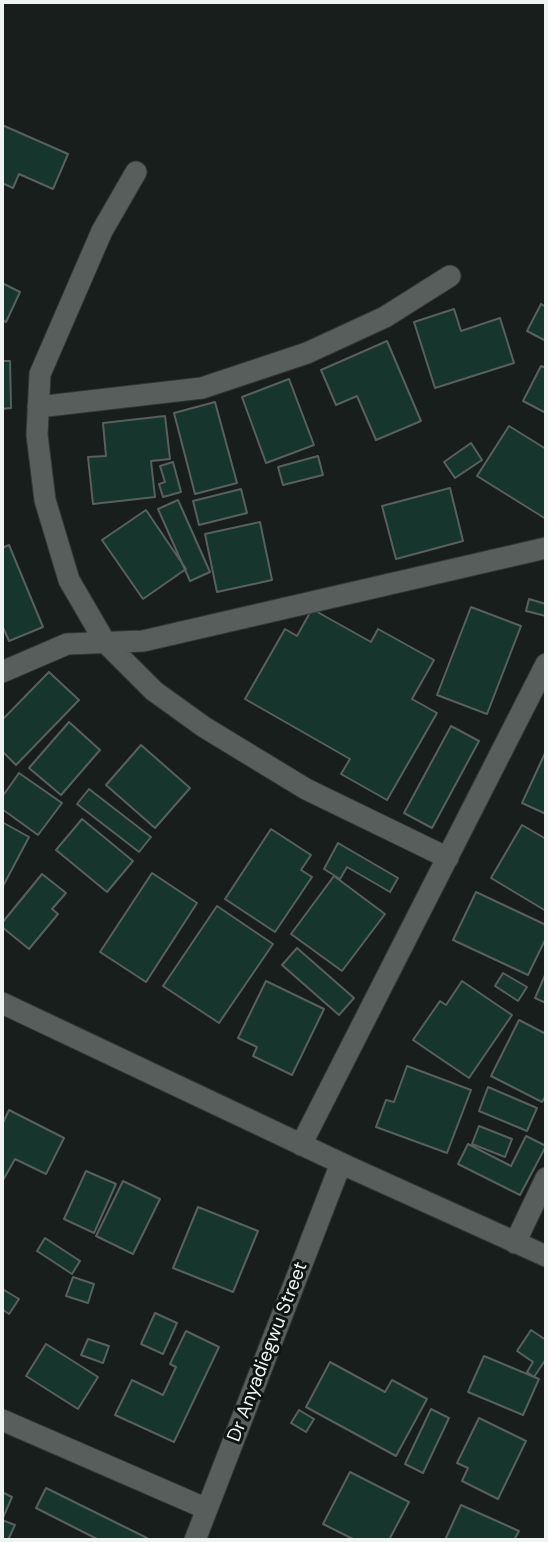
<!DOCTYPE html>
<html>
<head>
<meta charset="utf-8">
<style>
	body { margin:0 }
	#map { position:relative; width:548px; height:1542px; overflow:hidden; background:#181e1c; font-family:"DM Sans",sans-serif }
	canvas { display:block }
	.frame { position:absolute; inset:0; border:4px solid #eff3f2; pointer-events:none }
</style>
</head>
<body>
<div id="map">
<canvas width="548" height="1542"></canvas>
<div class="frame"></div>
</div>
<script>
const ctx = document.querySelector('canvas').getContext('2d');
ctx.lineJoin = 'round';
function fillPath(path, color) {
  ctx.fillStyle = color;
  ctx.fill(path, 'evenodd');
}
function shape(rows) {
  const path = new Path2D();
  for (const r of rows) {
    path.moveTo(r[0], r[1]);
    for (let i = 2; i < r.length; i += 2) path.lineTo(r[i], r[i + 1]);
  }
  return path;
}
function stroke(path, color, width, dash) {
  ctx.strokeStyle = color;
  ctx.lineWidth = width;
  ctx.lineCap = dash ? 'butt' : 'round';
  ctx.setLineDash(dash || []);
  ctx.stroke(path);
}
function label(font, color, halo, rows, align = 'center') {
  ctx.font = font + ' "DM Sans",sans-serif';
  ctx.lineWidth = 6;
  ctx.setLineDash([]);
  ctx.textBaseline = 'middle';
  ctx.strokeStyle = halo;
  ctx.fillStyle = color;
  for (const [text, x, y, turn = 0] of rows) {
    ctx.save();
    ctx.translate(x, y);
    ctx.rotate((+turn || 0) * Math.PI / 180);
    ctx.textAlign = isNaN(turn) ? turn : align;
    if (halo) ctx.strokeText(text, 0, 0);
    ctx.fillText(text, 0, 0);
    ctx.restore();
  }
}
const building = shape([
	[2,125,68,154,53,189,19,174,13,188,2,183,2,125],
	[2,283,20,292,6,322,2,320,2,283],
	[541,304,546,307,546,341,527,331,541,304],
	[454,309,461,331,500,318,514,363,435,388,414,322,454,309],
	[387,341,421,421,376,440,357,396,336,405,321,370,387,341],
	[2,361,10,361,11,408,2,409,2,361],
	[541,366,546,368,546,413,523,401,541,366],
	[289,379,314,445,266,463,242,397,289,379],
	[215,402,237,483,195,494,174,413,215,402],
	[165,416,170,459,151,461,155,497,93,504,88,457,106,456,103,423,165,416],
	[509,426,546,449,546,519,477,476,509,426],
	[471,443,482,460,455,478,444,462,471,443],
	[318,456,323,475,283,485,278,467,318,456],
	[173,462,181,492,163,497,159,484,165,482,160,466,173,462],
	[450,488,463,541,396,559,382,506,450,488],
	[241,489,247,513,199,525,193,501,241,489],
	[178,500,210,572,190,581,158,509,178,500],
	[146,510,186,569,143,599,102,540,146,510],
	[260,522,272,580,217,592,205,534,260,522],
	[9,545,43,627,9,641,2,625,2,548,9,545],
	[529,599,546,604,546,616,526,611,529,599],
	[471,607,521,626,487,714,437,695,471,607],
	[312,609,371,642,378,629,434,660,412,699,437,713,387,800,341,774,350,759,245,699,285,629,297,636,312,609],
	[49,672,79,700,16,765,2,751,2,717,3,719,49,672],
	[69,722,100,750,61,795,29,768,69,722],
	[451,726,479,741,432,828,404,813,451,726],
	[141,745,190,788,155,828,106,785,141,745],
	[546,751,546,814,522,803,546,751],
	[19,773,62,803,38,835,2,809,2,797,19,773],
	[89,789,151,837,139,852,77,804,89,789],
	[82,819,133,861,107,892,56,850,82,819],
	[2,822,29,837,2,888,2,822],
	[522,825,546,839,546,911,491,878,522,825],
	[271,829,311,855,301,870,312,877,275,932,225,899,271,829],
	[338,843,398,878,390,892,347,867,340,879,324,869,338,843],
	[152,873,197,903,146,982,100,952,152,873],
	[42,874,66,893,52,909,58,914,29,949,2,927,2,923,42,874],
	[334,876,385,914,342,971,291,934,334,876],
	[476,892,546,925,546,938,528,975,453,940,476,892],
	[217,906,273,944,219,1023,163,986,217,906],
	[297,948,354,998,339,1015,282,965,297,948],
	[503,973,527,987,518,1001,495,986,503,973],
	[546,973,546,1003,535,998,546,973],
	[266,981,324,1009,292,1075,253,1056,257,1047,238,1038,266,981],
	[462,981,512,1015,469,1078,413,1040,440,1001,446,1005,462,981],
	[519,1020,546,1034,546,1095,542,1102,491,1076,519,1020],
	[407,1066,471,1090,447,1153,376,1127,386,1100,394,1102,407,1066],
	[488,1087,537,1108,527,1131,479,1111,488,1087],
	[9,1110,64,1138,46,1174,15,1159,2,1182,2,1125,9,1110],
	[479,1126,512,1139,505,1157,472,1144,479,1126],
	[526,1136,546,1146,520,1195,458,1164,468,1144,511,1166,526,1136],
	[86,1171,116,1184,94,1233,64,1219,86,1171],
	[123,1181,160,1199,133,1254,96,1236,123,1181],
	[198,1207,258,1231,233,1292,173,1268,198,1207],
	[45,1238,80,1261,72,1274,37,1251,45,1238],
	[73,1277,94,1284,88,1303,66,1296,73,1277],
	[4,1290,19,1299,9,1314,2,1309,2,1294,4,1290],
	[155,1313,177,1323,163,1354,141,1344,155,1313],
	[531,1330,546,1340,546,1359,534,1377,527,1372,533,1362,517,1351,531,1330],
	[186,1331,219,1347,174,1442,115,1415,132,1380,163,1395,176,1367,170,1364,186,1331],
	[88,1339,109,1346,103,1363,81,1355,88,1339],
	[46,1344,98,1377,78,1409,26,1376,46,1344],
	[484,1356,539,1379,523,1415,468,1392,484,1356],
	[330,1362,385,1392,392,1380,427,1399,396,1456,306,1407,330,1362],
	[431,1409,449,1418,423,1473,405,1464,431,1409],
	[299,1410,314,1419,306,1432,291,1423,299,1410],
	[479,1418,526,1441,498,1499,462,1481,468,1468,457,1463,479,1418],
	[350,1472,409,1502,389,1540,355,1540,323,1524,350,1472],
	[46,1488,147,1538,146,1540,99,1540,36,1508,46,1488],
	[2,1492,12,1497,2,1520,15,1525,8,1540,2,1540,2,1492],
	[461,1505,519,1531,514,1540,445,1540,461,1505]
]);
fillPath(building, '#16352d');
stroke(building, '#58605d', 2);
const minor = shape([
	[136,172,102,231,40,374,37,435,45,500,69,580,105,642,154,691,204,727,306,789,448,858],
	[38,407,202,388,307,353,385,317,450,276],
	[2,672,67,644,143,641,546,548],
	[2,1003,349,1167,546,1256],
	[301,1145,546,664],
	[515,1243,546,1178],
	[2,1420,207,1509],
	[195,1540,341,1163]
]);
stroke(minor, '#333736', 23);
stroke(minor, '#575e5c', 21);
label('19px', '#eff3f2', '#0f1513', [
	["Dr Anyadiegwu Street",268,1352,-69]
]);
</script>
</body>
</html>
